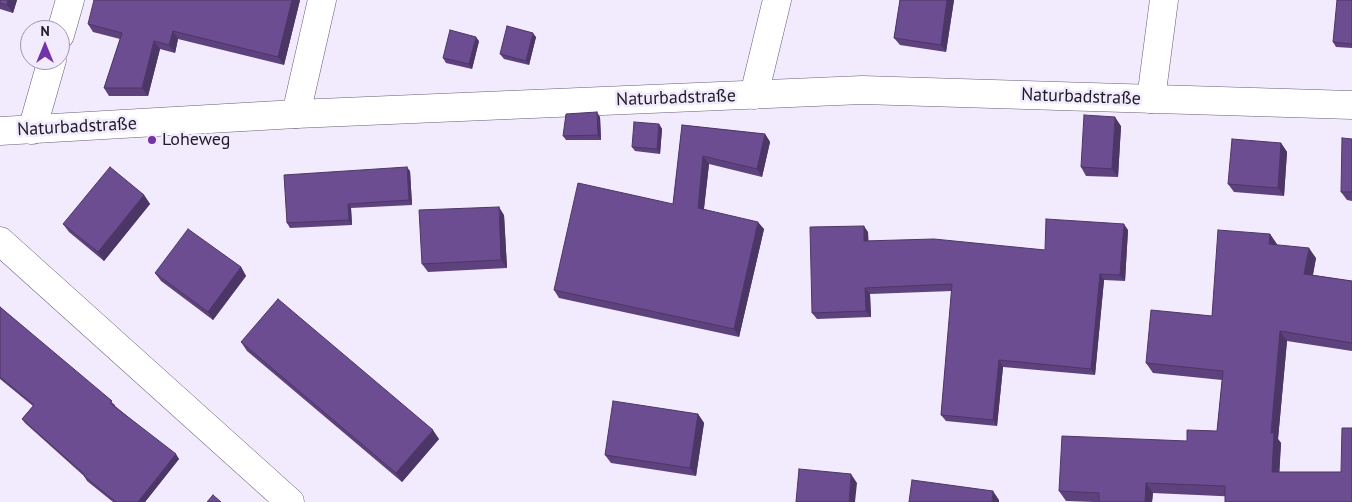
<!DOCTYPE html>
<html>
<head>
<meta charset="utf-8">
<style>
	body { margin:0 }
	#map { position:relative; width:1352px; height:502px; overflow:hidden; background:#f2eafd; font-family:"PT Sans",sans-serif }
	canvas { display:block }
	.north { position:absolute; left:20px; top:20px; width:50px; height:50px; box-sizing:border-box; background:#f2eafd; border:1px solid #9e98a7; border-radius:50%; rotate:0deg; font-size:14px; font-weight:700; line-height:20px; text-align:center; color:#201c27 }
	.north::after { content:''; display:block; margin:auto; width:18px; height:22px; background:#7233a8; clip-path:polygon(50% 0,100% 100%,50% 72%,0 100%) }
</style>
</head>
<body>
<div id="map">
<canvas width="1352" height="502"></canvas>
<div class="north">N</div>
</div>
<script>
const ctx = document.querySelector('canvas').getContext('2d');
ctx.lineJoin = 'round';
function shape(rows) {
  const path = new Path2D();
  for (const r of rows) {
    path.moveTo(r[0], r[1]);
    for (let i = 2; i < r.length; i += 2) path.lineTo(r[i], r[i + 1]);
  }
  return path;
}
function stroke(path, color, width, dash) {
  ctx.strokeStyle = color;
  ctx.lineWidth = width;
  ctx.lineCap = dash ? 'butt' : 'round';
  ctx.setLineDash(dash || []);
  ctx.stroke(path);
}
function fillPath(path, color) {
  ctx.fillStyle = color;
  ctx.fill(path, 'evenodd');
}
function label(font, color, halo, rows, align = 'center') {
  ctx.font = font + ' "PT Sans",sans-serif';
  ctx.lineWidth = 5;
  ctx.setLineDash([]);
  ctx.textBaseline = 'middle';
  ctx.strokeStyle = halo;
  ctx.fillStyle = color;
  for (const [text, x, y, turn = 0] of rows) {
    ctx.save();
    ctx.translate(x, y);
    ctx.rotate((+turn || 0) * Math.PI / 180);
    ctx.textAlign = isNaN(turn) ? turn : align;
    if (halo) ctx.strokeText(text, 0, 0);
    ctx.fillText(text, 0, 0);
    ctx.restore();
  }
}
const minor = shape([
	[60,35,70,0],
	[754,95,777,0],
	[1151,99,1164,0],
	[296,114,322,0],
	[32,130,52,60],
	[0,241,290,502]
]);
const tertiary = shape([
	[0,131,296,114,862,90,1352,105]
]);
stroke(minor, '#695d78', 29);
stroke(tertiary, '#695d78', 29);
stroke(minor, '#fff', 28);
stroke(tertiary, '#fff', 28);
fillPath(shape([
	[0,0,17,0,13,13,0,9],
	[300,0,284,65,178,39,175,53,160,49,148,96,109,96,104,88,120,39,93,32,88,24],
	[900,0,954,0,946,52,900,45,894,38],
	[1352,0,1352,48,1336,47,1333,42],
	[536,37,529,65,504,59,500,54],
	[479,41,472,69,446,63,443,58],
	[600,117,601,140,566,140,563,136],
	[659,124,662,129,660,154,635,151,632,147],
	[682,125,765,134,770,142,762,177,709,164,704,209,764,229,739,337,559,298,554,290,673,204],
	[1121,126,1118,177,1086,176,1081,167],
	[1352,139,1352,201,1347,200,1341,192],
	[1281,143,1287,152,1284,196,1234,192,1228,184],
	[410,171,412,205,351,208,352,225,290,228,287,223],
	[144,195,150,204,104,261,69,232,63,224],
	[504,215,507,268,428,272,422,264],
	[1128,230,1125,281,1104,280,1095,375,1003,367,997,426,946,421,941,415,952,291,870,294,871,317,817,319,812,313,868,232,868,241,1045,250],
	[1270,234,1277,245,1316,258,1313,275,1352,281,1352,351,1287,341,1278,439,1281,443,1279,472,1352,502,1153,493,1152,502,1094,502,1066,501,1059,491,1187,441,1217,431,1222,380,1153,373,1146,363,1212,316],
	[241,267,246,276,213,320,161,281,155,273],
	[0,307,115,405,115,406,179,459,145,502,113,502,87,481,84,476,25,423,22,419,33,406,0,379],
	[241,342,439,439,402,482,247,351],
	[698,414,704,423,696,476,611,463,605,455]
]), '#5e427d');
fillPath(shape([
	[8,0,17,0,13,13,7,5],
	[292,0,300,0,284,65,278,57],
	[947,0,954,0,946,52,941,45],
	[173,31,178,39,175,53,169,45],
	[533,33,536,37,529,65,526,61],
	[476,37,479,41,472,69,469,64],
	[154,41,160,49,148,96,142,88],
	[597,112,600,117,601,140,598,135],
	[1115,117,1121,126,1118,177,1112,169],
	[659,124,662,129,660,154,657,149],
	[765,134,770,142,762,177,757,169],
	[1281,143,1287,152,1284,196,1278,188],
	[703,156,709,164,703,216,698,208],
	[407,167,410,171,412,205,409,200],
	[144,195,150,204,104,261,98,252],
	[348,204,351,208,352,225,349,220],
	[499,207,504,215,507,268,501,260],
	[758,222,764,229,739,337,734,329],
	[1124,224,1128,230,1125,281,1120,275],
	[864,226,868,232,869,248,864,241],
	[1270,234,1277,244,1276,254,1269,244],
	[1309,248,1316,258,1311,284,1304,274],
	[241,267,246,276,213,320,208,312],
	[1100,274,1104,280,1095,375,1091,369],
	[865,288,870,294,871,317,866,311],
	[1280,331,1287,341,1278,439,1281,443,1279,481,1272,472,1271,433],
	[999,360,1003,367,997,426,993,420],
	[698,414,704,423,696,476,690,468],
	[433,430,439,439,402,482,396,473],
	[176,454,179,459,145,502,138,502],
	[851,474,857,483,855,502,849,502],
	[1146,483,1153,493,1152,502,1145,502],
	[993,491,999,500,999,502,992,502]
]), '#4c3666');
const building = shape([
	[0,0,8,0,7,5,0,3,0,0],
	[94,0,292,0,278,57,173,31,169,45,154,41,142,88,104,88,122,33,88,24,94,0],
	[900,0,947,0,941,45,894,38,900,0],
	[1337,0,1352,0,1352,44,1333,42,1337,0],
	[507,26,533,33,526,61,500,54,507,26],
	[450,30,476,37,469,64,443,58,450,30],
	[597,112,598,135,563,136,566,114,597,112],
	[1084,115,1115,117,1112,169,1081,167,1084,115],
	[634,122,659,124,657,149,632,147,634,122],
	[682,125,765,134,757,169,703,156,698,208,758,222,734,329,554,290,578,183,673,204,682,125],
	[1342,138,1352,139,1352,192,1341,192,1342,138],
	[1232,139,1281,143,1278,188,1228,184,1232,139],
	[110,167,144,195,98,252,63,224,110,167],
	[407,167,409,200,348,204,349,220,287,223,284,175,407,167],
	[499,207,501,260,422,264,419,210,499,207],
	[1046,219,1124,224,1120,275,1100,274,1091,369,999,360,993,420,941,415,952,284,865,288,866,311,812,313,810,227,864,226,864,241,934,239,1045,250,1046,219],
	[188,229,241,267,208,312,155,273,188,229],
	[1218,230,1270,234,1269,244,1309,248,1304,274,1352,281,1352,343,1280,331,1271,433,1274,433,1272,472,1341,472,1342,428,1352,428,1352,502,1225,502,1225,486,1146,483,1145,502,1099,502,1099,493,1059,491,1062,436,1187,441,1187,430,1217,431,1223,371,1146,363,1151,310,1212,316,1218,230],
	[278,299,433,430,396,473,241,342,278,299],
	[0,307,112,401,110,403,176,454,138,502,116,502,84,476,85,475,22,419,34,405,0,377,0,307],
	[613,401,698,414,690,468,605,455,613,401],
	[799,469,851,474,849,502,796,502,799,469],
	[912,480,993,491,992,502,909,502,912,480],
	[213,495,221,502,207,502,213,495]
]);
fillPath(building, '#6d4d91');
stroke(building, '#4c3666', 1);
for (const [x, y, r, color] of [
	[152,140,5,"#7233a8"]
]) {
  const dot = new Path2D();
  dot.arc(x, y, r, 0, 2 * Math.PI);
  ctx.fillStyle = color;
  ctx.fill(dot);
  stroke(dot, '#f2eafd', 2);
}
label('18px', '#201c27', '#f2eafd', [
	["Naturbadstraße",1081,97,2],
	["Naturbadstraße",676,98,-2],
	["Naturbadstraße",77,127,-3]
]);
label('18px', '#201c27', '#f2eafd', [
	["Loheweg",162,140]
], 'left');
</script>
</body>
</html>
